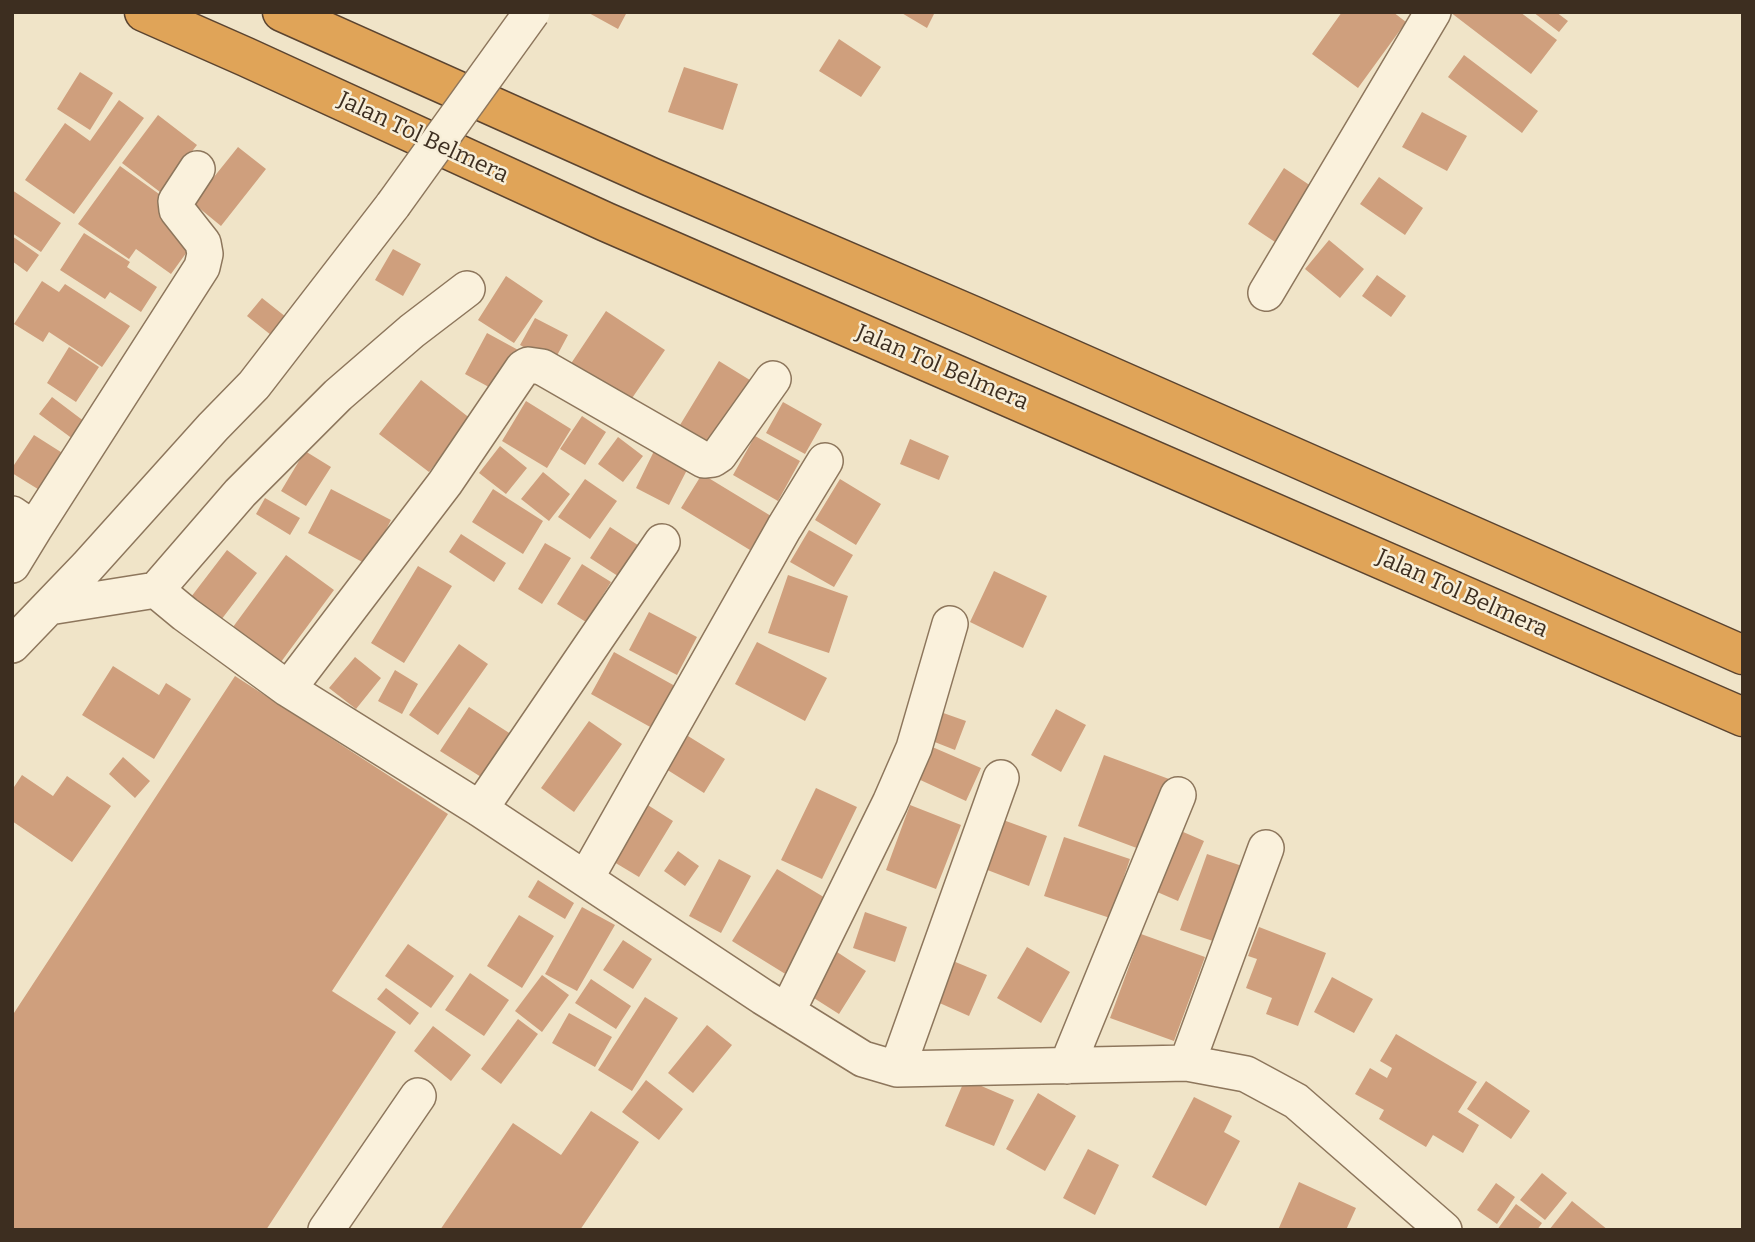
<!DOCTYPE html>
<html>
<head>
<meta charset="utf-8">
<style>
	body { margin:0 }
	#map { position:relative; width:1755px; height:1242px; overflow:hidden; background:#f0e4c8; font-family:Bitter,serif }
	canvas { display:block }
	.frame { position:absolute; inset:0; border:14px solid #3d2e20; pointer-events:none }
</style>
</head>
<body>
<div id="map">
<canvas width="1755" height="1242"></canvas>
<div class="frame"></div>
</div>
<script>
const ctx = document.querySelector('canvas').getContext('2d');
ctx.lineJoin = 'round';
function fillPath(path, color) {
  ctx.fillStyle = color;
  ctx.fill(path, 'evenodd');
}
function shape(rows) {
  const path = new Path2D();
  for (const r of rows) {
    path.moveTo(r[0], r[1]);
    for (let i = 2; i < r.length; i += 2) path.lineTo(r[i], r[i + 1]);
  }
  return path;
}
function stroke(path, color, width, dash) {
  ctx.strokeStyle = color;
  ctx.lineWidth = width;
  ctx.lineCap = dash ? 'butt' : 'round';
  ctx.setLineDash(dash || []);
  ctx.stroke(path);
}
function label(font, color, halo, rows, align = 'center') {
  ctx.font = font + ' Bitter,serif';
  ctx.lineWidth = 5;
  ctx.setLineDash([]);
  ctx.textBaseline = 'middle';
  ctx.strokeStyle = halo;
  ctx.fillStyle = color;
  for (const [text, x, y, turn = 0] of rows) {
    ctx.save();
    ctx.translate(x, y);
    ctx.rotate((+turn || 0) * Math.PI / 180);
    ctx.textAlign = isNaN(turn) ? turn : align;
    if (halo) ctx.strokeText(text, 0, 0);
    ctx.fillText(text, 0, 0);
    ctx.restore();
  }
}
fillPath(shape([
	[587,12,627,12,618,29],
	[900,12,935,12,927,28],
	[1342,12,1393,12,1406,22,1358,88,1312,54],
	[1450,12,1520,12,1557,40,1531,74],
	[1533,12,1556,12,1568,21,1559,32],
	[839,39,881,67,861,97,819,71],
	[1464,55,1538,111,1522,133,1448,77],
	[684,67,738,84,723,130,668,112],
	[80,72,113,93,90,130,57,109],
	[119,100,144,118,74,214,25,180,65,123,90,141],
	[1422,112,1467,136,1447,171,1402,147],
	[158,115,197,145,160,192,122,163],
	[238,147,266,169,221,226,193,203],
	[120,166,173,204,197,238,171,274,136,249,129,259,78,224],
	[1284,168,1314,188,1278,244,1248,224],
	[1379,177,1423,208,1405,235,1360,204],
	[12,190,61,223,41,252,12,233],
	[84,233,130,262,127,267,157,287,141,312,110,292,105,299,60,270],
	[12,236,39,255,27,272,12,261],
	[1329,240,1364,269,1340,298,1305,269],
	[393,249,421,264,403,296,375,280],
	[1377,275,1406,296,1391,317,1362,296],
	[506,276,543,301,514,343,478,320],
	[42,281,59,292,65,284,130,326,102,367,49,332,43,342,14,324],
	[262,298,286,317,271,335,247,316],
	[606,311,665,350,626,407,568,368],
	[535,318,568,335,553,363,520,345],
	[487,333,520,351,498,392,465,374],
	[69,347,99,367,76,402,47,383],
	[719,361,758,385,719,449,680,425],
	[421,380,471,419,429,472,379,434],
	[52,397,93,428,81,445,39,414],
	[526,401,571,429,547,468,502,441],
	[783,402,822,424,805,454,766,433],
	[582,416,606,432,585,465,560,449],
	[34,435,64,454,41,491,12,473,12,468],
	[755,436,800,461,778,501,733,475],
	[618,437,643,456,623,482,598,464],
	[910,439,949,456,939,480,900,464],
	[500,446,527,468,506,494,479,473],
	[655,449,689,466,669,505,636,488],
	[305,451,331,467,306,506,281,491],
	[543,472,570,494,549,521,521,499],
	[702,474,771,516,750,550,681,508],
	[585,479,617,501,590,539,558,517],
	[840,479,881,504,856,545,815,520],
	[331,489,391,520,368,565,308,533],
	[493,489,543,521,523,554,472,522],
	[265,498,300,518,290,535,256,514],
	[610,527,644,549,624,580,590,558],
	[809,530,853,555,834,587,790,562],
	[461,534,506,563,494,582,449,552],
	[545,543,571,558,542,604,518,589],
	[227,550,257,573,221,620,191,597],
	[286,555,334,590,281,662,233,627],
	[582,564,611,582,586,622,557,604],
	[418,566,452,586,404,663,371,643],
	[994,571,1047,596,1023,648,970,622],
	[788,575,848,596,829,653,768,633],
	[649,612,697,637,677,675,629,650],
	[757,642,827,678,805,721,735,684],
	[459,644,488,664,438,735,409,715],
	[614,652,675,686,652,728,591,694],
	[355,657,381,678,356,709,329,688],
	[113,666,159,695,166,683,191,699,154,759,82,715],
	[395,670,418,684,402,714,378,701],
	[235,676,448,814,332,991,396,1032,266,1230,12,1230,12,1016],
	[469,707,517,738,489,782,440,751],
	[932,709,966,721,955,750,922,737],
	[1056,709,1086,725,1061,772,1031,755],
	[589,721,622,744,574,812,541,788],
	[688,736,725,759,704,793,666,769],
	[930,746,981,768,966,801,916,778],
	[1104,755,1169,779,1142,850,1078,826],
	[123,757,150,781,135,798,109,774],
	[22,775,53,796,67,776,111,806,72,862,12,821,12,790],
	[816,788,857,807,822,879,781,860],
	[643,802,673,821,639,877,609,859],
	[910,805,961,825,936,889,886,870],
	[995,817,1047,836,1029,886,977,866],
	[1174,828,1204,841,1178,901,1148,888],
	[1064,837,1130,859,1110,918,1044,896],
	[678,851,699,866,685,886,664,871],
	[1207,854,1242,866,1216,942,1180,930],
	[719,859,751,876,721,933,689,916],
	[777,869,832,902,787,975,732,941],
	[538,880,574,903,565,919,528,897],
	[582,907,615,925,577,991,545,974],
	[865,912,907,927,895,962,853,948],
	[519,915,554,936,522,988,487,966],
	[1259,927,1326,953,1298,1026,1266,1014,1272,998,1246,988,1257,959,1248,956],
	[1141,934,1205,957,1174,1041,1110,1018],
	[623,940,652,959,633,989,603,970],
	[408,944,454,976,431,1008,385,976],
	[1027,947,1070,972,1041,1023,997,998],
	[834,950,866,971,839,1014,806,993],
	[953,961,987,975,969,1016,935,1001],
	[470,973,509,1000,484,1036,445,1010],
	[542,975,569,995,542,1032,515,1011],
	[1332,977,1373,999,1354,1033,1314,1012],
	[591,979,631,1006,616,1029,575,1003],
	[386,988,419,1013,410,1025,377,999],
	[645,997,678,1018,632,1091,598,1070],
	[569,1013,612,1037,595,1067,552,1043],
	[518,1019,538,1034,501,1084,481,1069],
	[707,1025,732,1045,693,1093,668,1073],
	[433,1026,471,1055,451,1081,414,1051],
	[1396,1034,1477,1082,1458,1112,1479,1125,1463,1153,1433,1135,1426,1147,1379,1119,1384,1110,1355,1094,1370,1068,1387,1078,1392,1068,1380,1061],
	[965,1079,1014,1100,994,1146,945,1126],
	[646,1080,683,1109,659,1140,622,1112],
	[1486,1081,1530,1111,1511,1139,1467,1109],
	[1038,1093,1076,1116,1045,1171,1006,1149],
	[1194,1097,1232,1116,1224,1132,1240,1141,1206,1206,1152,1177],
	[591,1111,639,1142,580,1230,440,1230,513,1123,561,1155],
	[1088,1149,1119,1165,1095,1215,1063,1198],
	[1542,1173,1567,1193,1545,1220,1520,1200],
	[1299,1182,1356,1208,1346,1230,1278,1230],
	[1496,1183,1515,1197,1497,1224,1477,1210],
	[1572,1201,1608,1230,1549,1230],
	[1516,1204,1542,1223,1537,1230,1497,1230]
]), '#cf9f7d');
const minor = shape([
	[1266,293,1433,12],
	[12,514,34,529,12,565],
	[34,529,202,267,205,254,203,243,177,210,176,201,197,169],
	[156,590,240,493,338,395,412,331,467,289],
	[49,607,156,590,185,614,288,689,480,809,763,997,863,1059,897,1069,1187,1063,1246,1074,1296,1101,1444,1230],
	[12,645,87,567,213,427,254,385,393,205],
	[288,689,445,483,523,368,528,365,542,367,704,460,713,459,719,455,773,379],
	[480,809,662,542],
	[586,878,784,528,825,461],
	[787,1012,890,803,914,748,950,624],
	[1187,1063,1266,848],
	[1067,1066,1178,795],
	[897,1069,1001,778],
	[326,1230,418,1096]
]);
const highway = shape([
	[144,12,246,57,606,222,1743,717],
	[282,12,651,177,974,316,1743,655]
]);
stroke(minor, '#8d765c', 38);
stroke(highway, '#5b4430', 41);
stroke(minor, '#faf1dc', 35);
stroke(highway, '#e0a458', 38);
const minorBridge = shape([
	[393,205,532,12]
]);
stroke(minorBridge, '#8d765c', 38, []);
stroke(minorBridge, '#faf1dc', 35);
label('23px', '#3d2e20', '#f7eed8', [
	["Jalan Tol Belmera",423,138,25],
	["Jalan Tol Belmera",942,368,23],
	["Jalan Tol Belmera",1462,594,24]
]);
</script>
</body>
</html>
